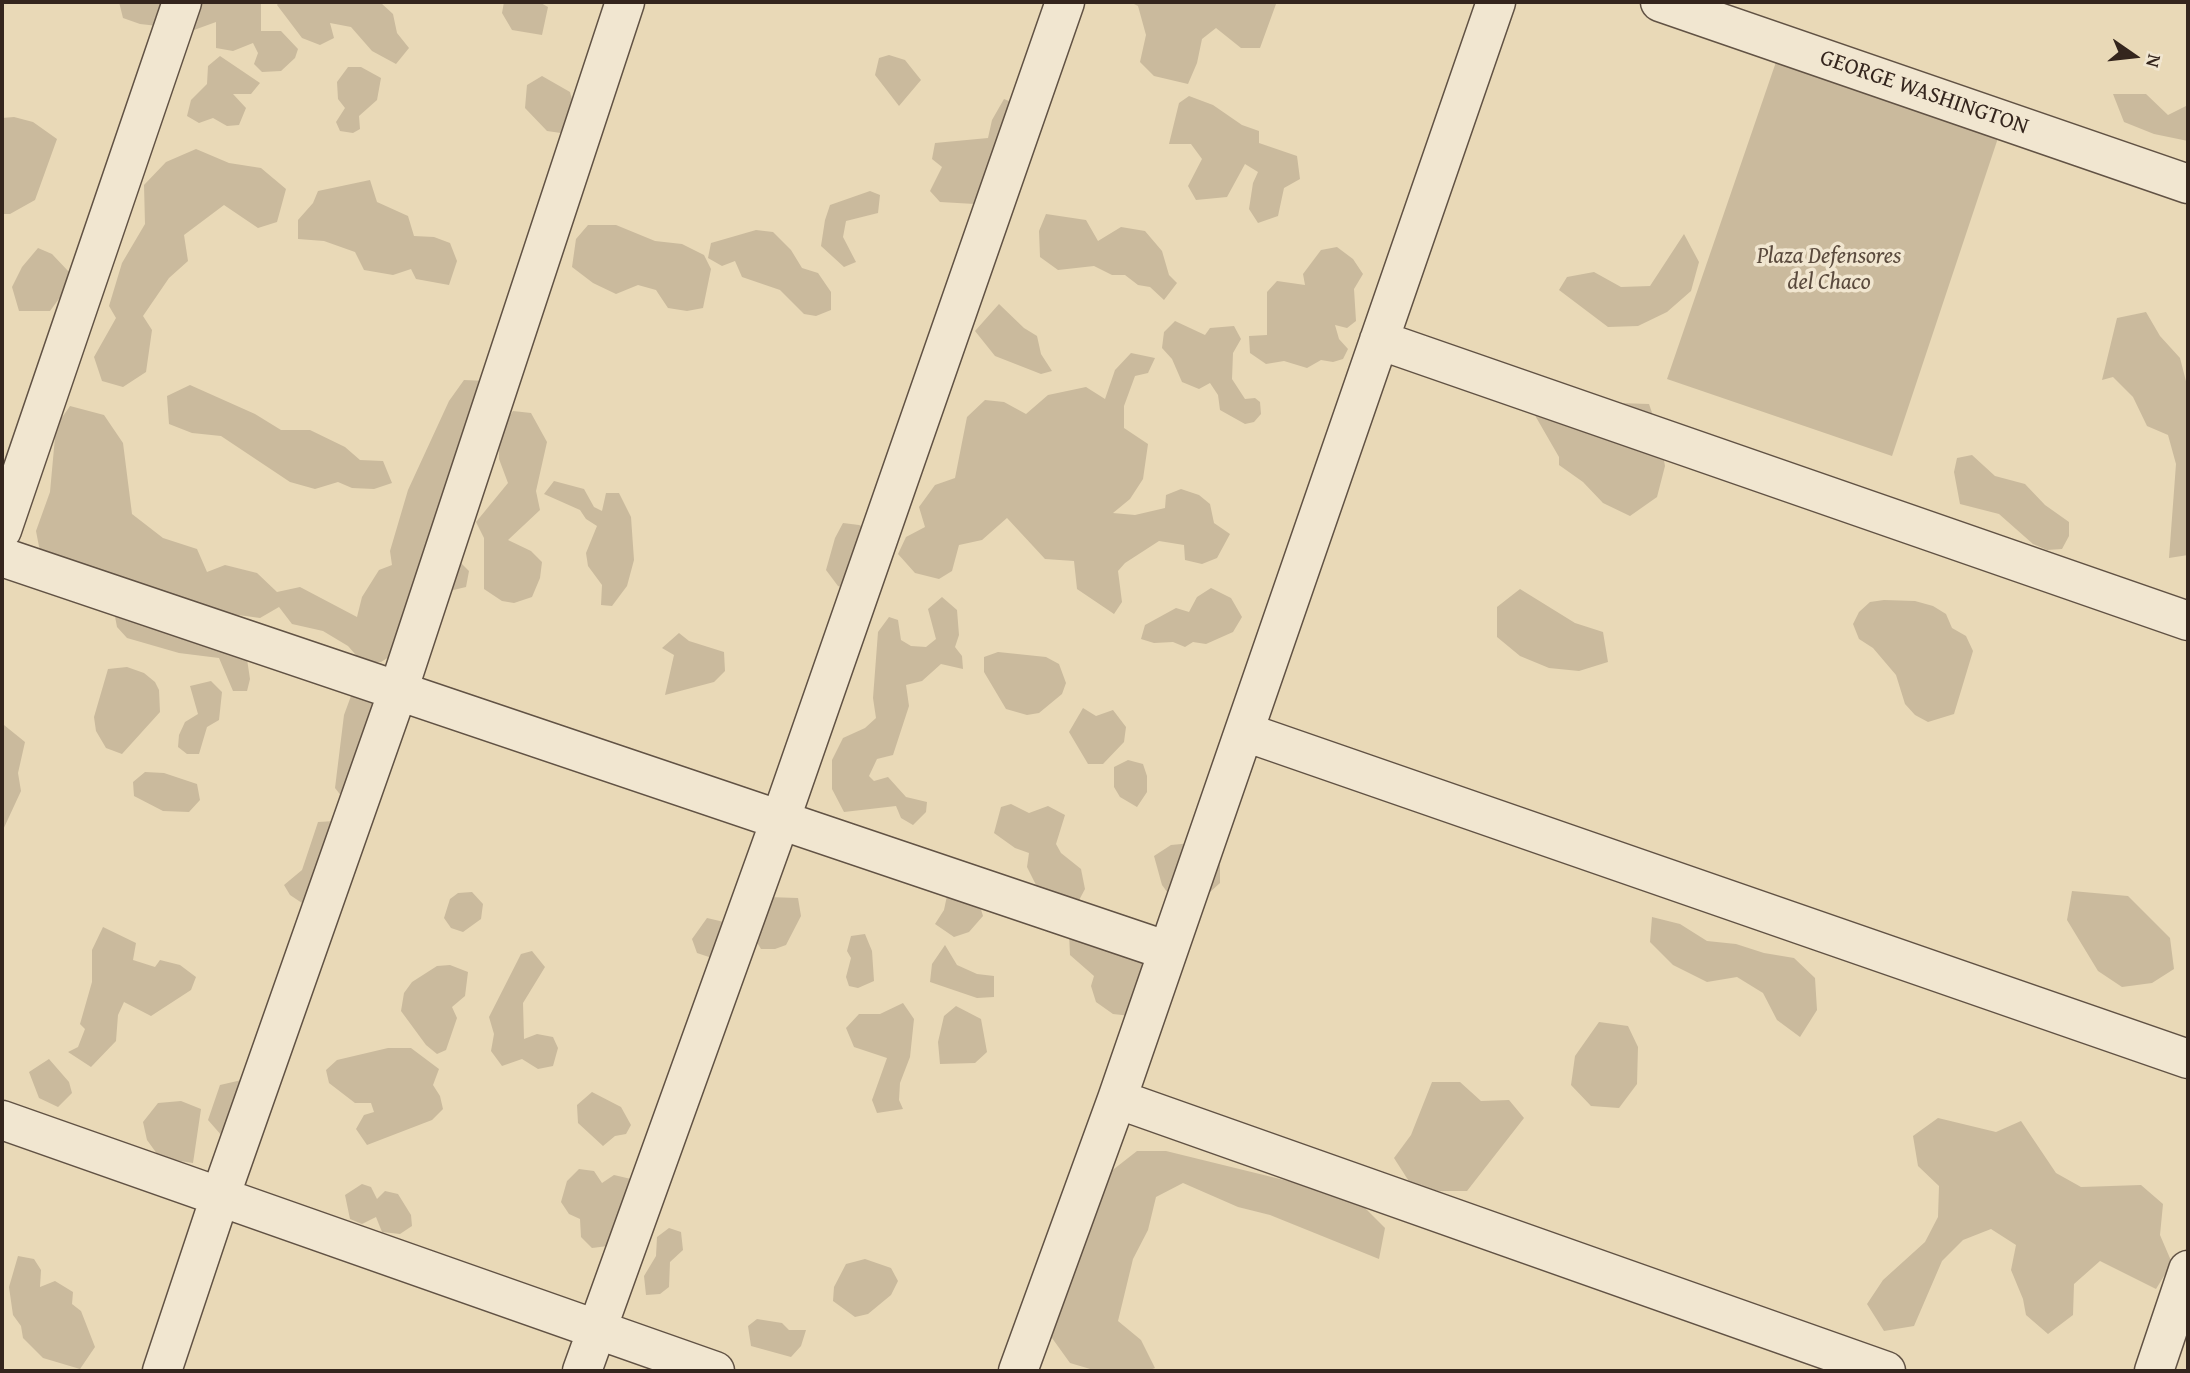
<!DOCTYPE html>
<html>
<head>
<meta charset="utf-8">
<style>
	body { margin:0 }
	#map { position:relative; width:2190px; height:1373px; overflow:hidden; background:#e9d9b7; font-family:"Gentium Book Plus",serif }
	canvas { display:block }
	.frame { position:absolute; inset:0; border:4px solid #34251d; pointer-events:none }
	.north { position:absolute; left:2099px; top:21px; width:70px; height:70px; -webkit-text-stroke:5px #f1e6d0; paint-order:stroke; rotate:104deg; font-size:19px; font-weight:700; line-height:28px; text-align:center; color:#34251d }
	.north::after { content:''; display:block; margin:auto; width:24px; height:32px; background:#34251d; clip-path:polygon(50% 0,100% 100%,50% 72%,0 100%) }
</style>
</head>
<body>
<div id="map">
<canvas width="2190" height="1373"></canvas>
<div class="frame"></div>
<div class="north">N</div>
</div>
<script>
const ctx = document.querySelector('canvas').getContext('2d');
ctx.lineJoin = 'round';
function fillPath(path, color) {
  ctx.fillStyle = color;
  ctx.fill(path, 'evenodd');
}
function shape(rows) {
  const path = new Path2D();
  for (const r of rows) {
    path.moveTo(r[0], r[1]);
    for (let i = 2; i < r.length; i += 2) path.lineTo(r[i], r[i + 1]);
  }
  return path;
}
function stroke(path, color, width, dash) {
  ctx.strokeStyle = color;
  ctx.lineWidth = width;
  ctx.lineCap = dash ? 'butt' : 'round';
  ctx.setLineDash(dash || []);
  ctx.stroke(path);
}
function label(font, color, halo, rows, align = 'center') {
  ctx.font = font + ' "Gentium Book Plus",serif';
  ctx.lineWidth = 7;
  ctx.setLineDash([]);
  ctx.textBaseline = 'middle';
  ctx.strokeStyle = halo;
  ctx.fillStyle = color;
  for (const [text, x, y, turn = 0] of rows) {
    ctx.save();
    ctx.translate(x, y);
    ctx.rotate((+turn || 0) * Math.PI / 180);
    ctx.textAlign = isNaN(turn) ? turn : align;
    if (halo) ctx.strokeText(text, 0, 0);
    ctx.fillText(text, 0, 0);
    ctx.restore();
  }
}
fillPath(shape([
	[119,2,261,2,261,31,281,31,298,49,295,58,281,71,262,72,254,64,258,53,253,43,233,51,216,48,216,22,194,30,140,24,123,18],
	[279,2,381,3,393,14,397,33,409,48,396,64,372,51,351,27,330,23,334,38,320,45,302,38,277,5],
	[504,2,539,2,548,7,542,35,512,30,502,13],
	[1130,2,1275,2,1276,4,1260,48,1241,48,1216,28,1202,39,1197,63,1188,84,1154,76,1140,62,1146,35,1138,6],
	[889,55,905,60,921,80,899,106,875,75,879,58],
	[220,56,260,83,251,94,233,94,246,108,239,125,227,126,213,118,199,123,187,116,191,100,207,84,208,66],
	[1777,59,1999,135,1892,456,1667,379],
	[348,67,361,67,381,78,377,100,359,116,360,129,353,133,340,131,336,122,345,108,338,99,337,82],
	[542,76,570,92,577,117,561,133,547,131,525,108,527,85],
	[2113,94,2146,94,2168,115,2188,105,2188,141,2154,134,2124,122],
	[1189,96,1213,105,1242,125,1259,131,1259,143,1297,156,1300,179,1284,188,1278,216,1258,223,1249,209,1253,183,1258,172,1245,164,1227,197,1196,200,1188,186,1202,159,1191,144,1169,144,1179,103],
	[1004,99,1024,107,975,204,940,202,930,191,942,167,932,159,935,143,988,138,992,120],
	[14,117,33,122,57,139,35,200,10,214,2,214,2,118],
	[196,149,229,163,261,168,286,189,277,222,258,228,224,205,184,235,188,261,169,278,143,316,152,330,146,372,123,387,102,381,94,357,116,318,109,306,122,263,145,224,144,185,166,162],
	[370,180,377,202,408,216,414,236,434,237,450,243,457,261,449,285,416,279,411,269,393,275,364,270,355,252,324,241,298,239,298,220,313,203,318,191],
	[870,191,880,195,878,213,846,221,843,237,856,262,844,267,821,246,825,220,830,205],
	[1046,214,1086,220,1098,241,1121,227,1145,231,1162,251,1169,275,1177,283,1164,300,1150,287,1138,285,1125,275,1112,275,1094,266,1058,270,1040,257,1039,231],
	[588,225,616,225,655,241,682,244,704,255,711,269,703,308,687,311,668,308,656,290,638,285,616,294,593,283,572,267,576,239],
	[756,230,773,232,791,250,802,268,818,273,831,292,831,310,816,316,804,314,780,290,742,277,735,261,722,266,708,258,711,243],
	[1684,234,1699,262,1691,291,1667,312,1638,326,1608,327,1559,290,1567,277,1594,272,1621,287,1650,286],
	[1337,247,1353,259,1363,274,1354,289,1356,321,1347,328,1335,325,1339,339,1348,349,1343,359,1333,362,1321,360,1307,368,1284,361,1266,364,1250,353,1249,336,1267,335,1267,292,1277,281,1305,285,1303,274,1321,250],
	[38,248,52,254,69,272,61,296,50,311,19,311,12,287,22,267],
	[999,304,1024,328,1037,336,1041,354,1052,371,1041,374,995,356,975,331],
	[2146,312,2160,336,2180,358,2188,389,2188,555,2169,558,2176,464,2168,435,2147,426,2133,397,2113,377,2102,380,2117,318],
	[1175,321,1205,335,1210,328,1234,326,1241,339,1233,353,1232,379,1245,399,1255,398,1260,402,1261,414,1254,422,1245,424,1220,410,1218,395,1210,383,1199,389,1182,382,1172,359,1162,348,1164,332],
	[1131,353,1155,358,1148,373,1135,376,1124,406,1124,428,1148,444,1143,479,1130,499,1113,513,1135,515,1165,508,1166,495,1181,489,1199,495,1210,504,1214,523,1230,534,1217,558,1202,564,1185,560,1184,545,1159,541,1125,563,1118,571,1122,602,1114,614,1077,589,1074,561,1045,559,1007,518,982,540,959,545,952,571,939,579,915,573,898,554,906,537,925,527,919,507,935,485,955,478,967,417,985,400,1004,402,1026,414,1048,395,1086,387,1105,399,1115,370],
	[464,380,487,381,457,559,469,571,466,587,445,592,402,649,381,662,362,662,348,646,323,631,292,624,279,607,260,618,231,614,247,659,250,679,247,691,233,691,219,658,179,653,127,638,117,627,113,606,42,562,36,531,50,492,56,426,70,406,104,415,123,443,132,514,163,538,197,549,207,572,225,565,257,573,277,592,300,587,357,617,362,597,379,570,392,565,390,551,408,490,449,401],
	[190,385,255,414,281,430,310,430,345,447,360,460,383,461,392,483,374,489,352,488,338,482,315,489,290,482,221,436,192,433,169,424,167,396],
	[1587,402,1649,404,1659,433,1665,466,1657,497,1630,516,1603,503,1583,482,1559,465,1559,457,1529,405],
	[513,411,531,413,547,442,536,491,540,510,508,540,531,551,542,562,540,578,532,597,514,603,502,601,484,589,484,538,476,522,508,483,499,459,499,432],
	[1972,455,1995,476,2025,484,2045,505,2069,522,2069,536,2062,549,2047,550,2033,544,1999,514,1960,504,1954,472,1957,458],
	[554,481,584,489,594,507,602,511,606,493,619,493,631,517,634,560,627,586,612,606,601,605,602,585,588,566,586,553,597,526,586,519,580,510,544,494],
	[843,523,859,525,887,537,849,590,838,586,826,570,835,538],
	[1211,588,1231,598,1242,617,1233,632,1206,644,1193,642,1185,647,1173,642,1154,643,1141,639,1145,625,1176,608,1189,612,1197,597],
	[1520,589,1575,623,1603,632,1608,662,1579,671,1549,668,1520,656,1497,637,1497,607],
	[942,597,957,610,959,635,955,647,962,656,963,669,941,664,922,681,906,685,909,706,893,755,877,759,869,776,874,781,888,777,906,797,927,802,926,812,913,825,901,818,896,806,844,812,832,789,832,760,843,738,865,728,876,718,873,698,878,632,889,617,898,620,901,640,911,646,926,647,936,639,928,609],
	[1884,600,1915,601,1933,606,1946,614,1952,628,1966,636,1973,651,1954,714,1928,722,1915,715,1905,704,1896,675,1873,648,1859,639,1853,624,1859,612,1870,602],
	[679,633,689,641,724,652,725,671,714,682,665,695,674,655,662,648],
	[998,652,1046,657,1059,664,1066,683,1062,694,1039,713,1027,715,1006,709,984,672,984,657],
	[127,667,144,673,155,682,159,690,160,712,122,754,106,748,96,731,94,717,108,669],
	[211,681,222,692,219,720,207,727,199,754,187,754,178,747,179,735,185,722,198,714,190,686],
	[351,696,375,700,346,802,335,788,344,715],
	[1083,708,1096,716,1113,710,1126,727,1124,742,1103,764,1088,764,1069,732],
	[4,725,25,742,18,773,21,791,2,832,2,726],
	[1128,760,1143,764,1147,776,1147,792,1137,807,1120,797,1114,787,1114,767],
	[145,772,164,773,197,784,200,800,189,812,163,811,134,796,133,782],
	[1011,804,1029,813,1048,806,1065,815,1056,844,1061,853,1081,869,1085,889,1077,904,1055,901,1036,885,1027,867,1029,853,1015,848,994,833,1001,807],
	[335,821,308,907,290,895,284,885,302,870,318,822],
	[1192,843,1220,865,1220,883,1199,902,1176,904,1162,885,1154,856,1171,845],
	[948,891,979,903,983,916,969,932,954,937,935,924,944,910],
	[2072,891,2128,896,2170,938,2174,969,2152,983,2122,987,2098,971,2067,920],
	[472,892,483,904,481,919,463,932,451,928,444,918,450,899,458,893],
	[767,897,798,898,801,916,786,945,775,949,761,949,753,936,763,925,759,912],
	[1652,917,1680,924,1707,941,1736,944,1764,953,1794,958,1815,978,1817,1010,1800,1037,1777,1020,1763,993,1737,977,1707,982,1673,965,1650,942],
	[707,918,724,922,715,959,697,953,692,939],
	[103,927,136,943,133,960,155,967,160,960,180,965,196,977,191,990,151,1016,124,1002,118,1015,116,1041,91,1067,68,1052,78,1047,85,1029,80,1024,92,982,92,950],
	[1069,933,1147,958,1131,1016,1113,1014,1096,1002,1091,986,1094,976,1070,955],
	[865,934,872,951,874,981,858,988,849,986,846,977,851,958,847,951,851,936],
	[945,945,957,965,977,974,994,976,994,997,977,998,930,982,932,964],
	[532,951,545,967,523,1003,524,1039,537,1034,553,1037,558,1048,553,1066,538,1069,522,1059,502,1066,491,1051,494,1034,489,1017,521,954],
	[450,965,468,972,465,996,452,1007,457,1018,446,1050,437,1054,426,1045,401,1011,404,993,412,982,437,966],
	[903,1003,914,1019,910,1057,900,1083,899,1100,903,1109,877,1113,872,1100,887,1058,854,1047,846,1028,859,1014,880,1014],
	[956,1006,981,1019,987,1052,975,1063,940,1064,938,1042,944,1016],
	[1599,1022,1628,1026,1638,1047,1637,1084,1619,1108,1591,1106,1571,1085,1575,1056],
	[388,1048,411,1048,439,1069,433,1085,440,1096,443,1109,432,1120,367,1145,356,1129,364,1115,374,1112,371,1103,355,1103,329,1083,326,1070,337,1060],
	[49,1059,69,1082,72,1093,58,1107,39,1098,29,1072],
	[246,1079,222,1136,208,1120,220,1085],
	[1432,1082,1460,1082,1481,1101,1509,1100,1524,1118,1467,1191,1438,1191,1410,1183,1394,1158,1411,1135],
	[592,1092,621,1107,631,1125,626,1134,615,1136,603,1146,578,1123,577,1105],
	[181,1101,201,1109,193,1163,160,1158,147,1140,143,1122,158,1103],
	[1938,1118,1996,1132,2021,1121,2056,1173,2081,1187,2141,1185,2163,1204,2160,1235,2172,1263,2156,1289,2100,1261,2074,1284,2073,1315,2048,1334,2026,1315,2023,1299,2011,1270,2016,1245,1991,1229,1963,1240,1942,1261,1914,1326,1884,1331,1867,1304,1883,1280,1925,1242,1938,1217,1939,1186,1918,1166,1913,1136],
	[1137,1151,1166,1151,1337,1193,1364,1207,1385,1228,1379,1259,1270,1215,1238,1207,1183,1183,1156,1197,1148,1230,1133,1259,1118,1321,1141,1340,1155,1368,1147,1371,1097,1371,1070,1363,1052,1338,1048,1310,1091,1187],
	[579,1169,594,1171,602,1183,614,1175,631,1179,608,1246,592,1248,581,1237,580,1219,569,1214,561,1202,567,1181],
	[362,1184,371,1187,377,1199,385,1191,398,1194,411,1215,412,1226,400,1234,382,1232,376,1217,362,1224,350,1219,345,1195],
	[669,1228,681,1232,683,1250,670,1262,669,1287,660,1294,646,1295,644,1276,656,1256,657,1237],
	[18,1256,34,1259,41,1270,40,1287,55,1281,73,1292,72,1304,81,1311,95,1347,80,1369,43,1358,23,1338,21,1326,13,1315,9,1287],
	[865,1259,891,1268,898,1281,891,1295,868,1314,855,1317,833,1301,834,1287,846,1264],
	[757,1319,782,1323,789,1330,806,1330,801,1346,791,1357,751,1346,748,1326]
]), '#caba9d');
const minor = shape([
	[1660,2,2188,184],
	[1379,340,2188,621],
	[2,530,182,2],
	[2,557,1168,951],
	[1245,732,2188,1059],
	[1117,1099,1886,1371],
	[2,1120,715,1371],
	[162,1371,220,1197,398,691,625,2],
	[582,1371,781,818,1065,2],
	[1018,1371,1117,1099,1496,2],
	[2154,1371,2188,1270]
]);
stroke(minor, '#615244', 41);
stroke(minor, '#f1e6d0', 38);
label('23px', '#34251d', '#f1e6d0', [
	["GEORGE WASHINGTON",1924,93,19]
]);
label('italic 23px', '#5a4a3d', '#f1e6d0', [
	["Plaza Defensores",1829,257],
	["del Chaco",1829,283]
]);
</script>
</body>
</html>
